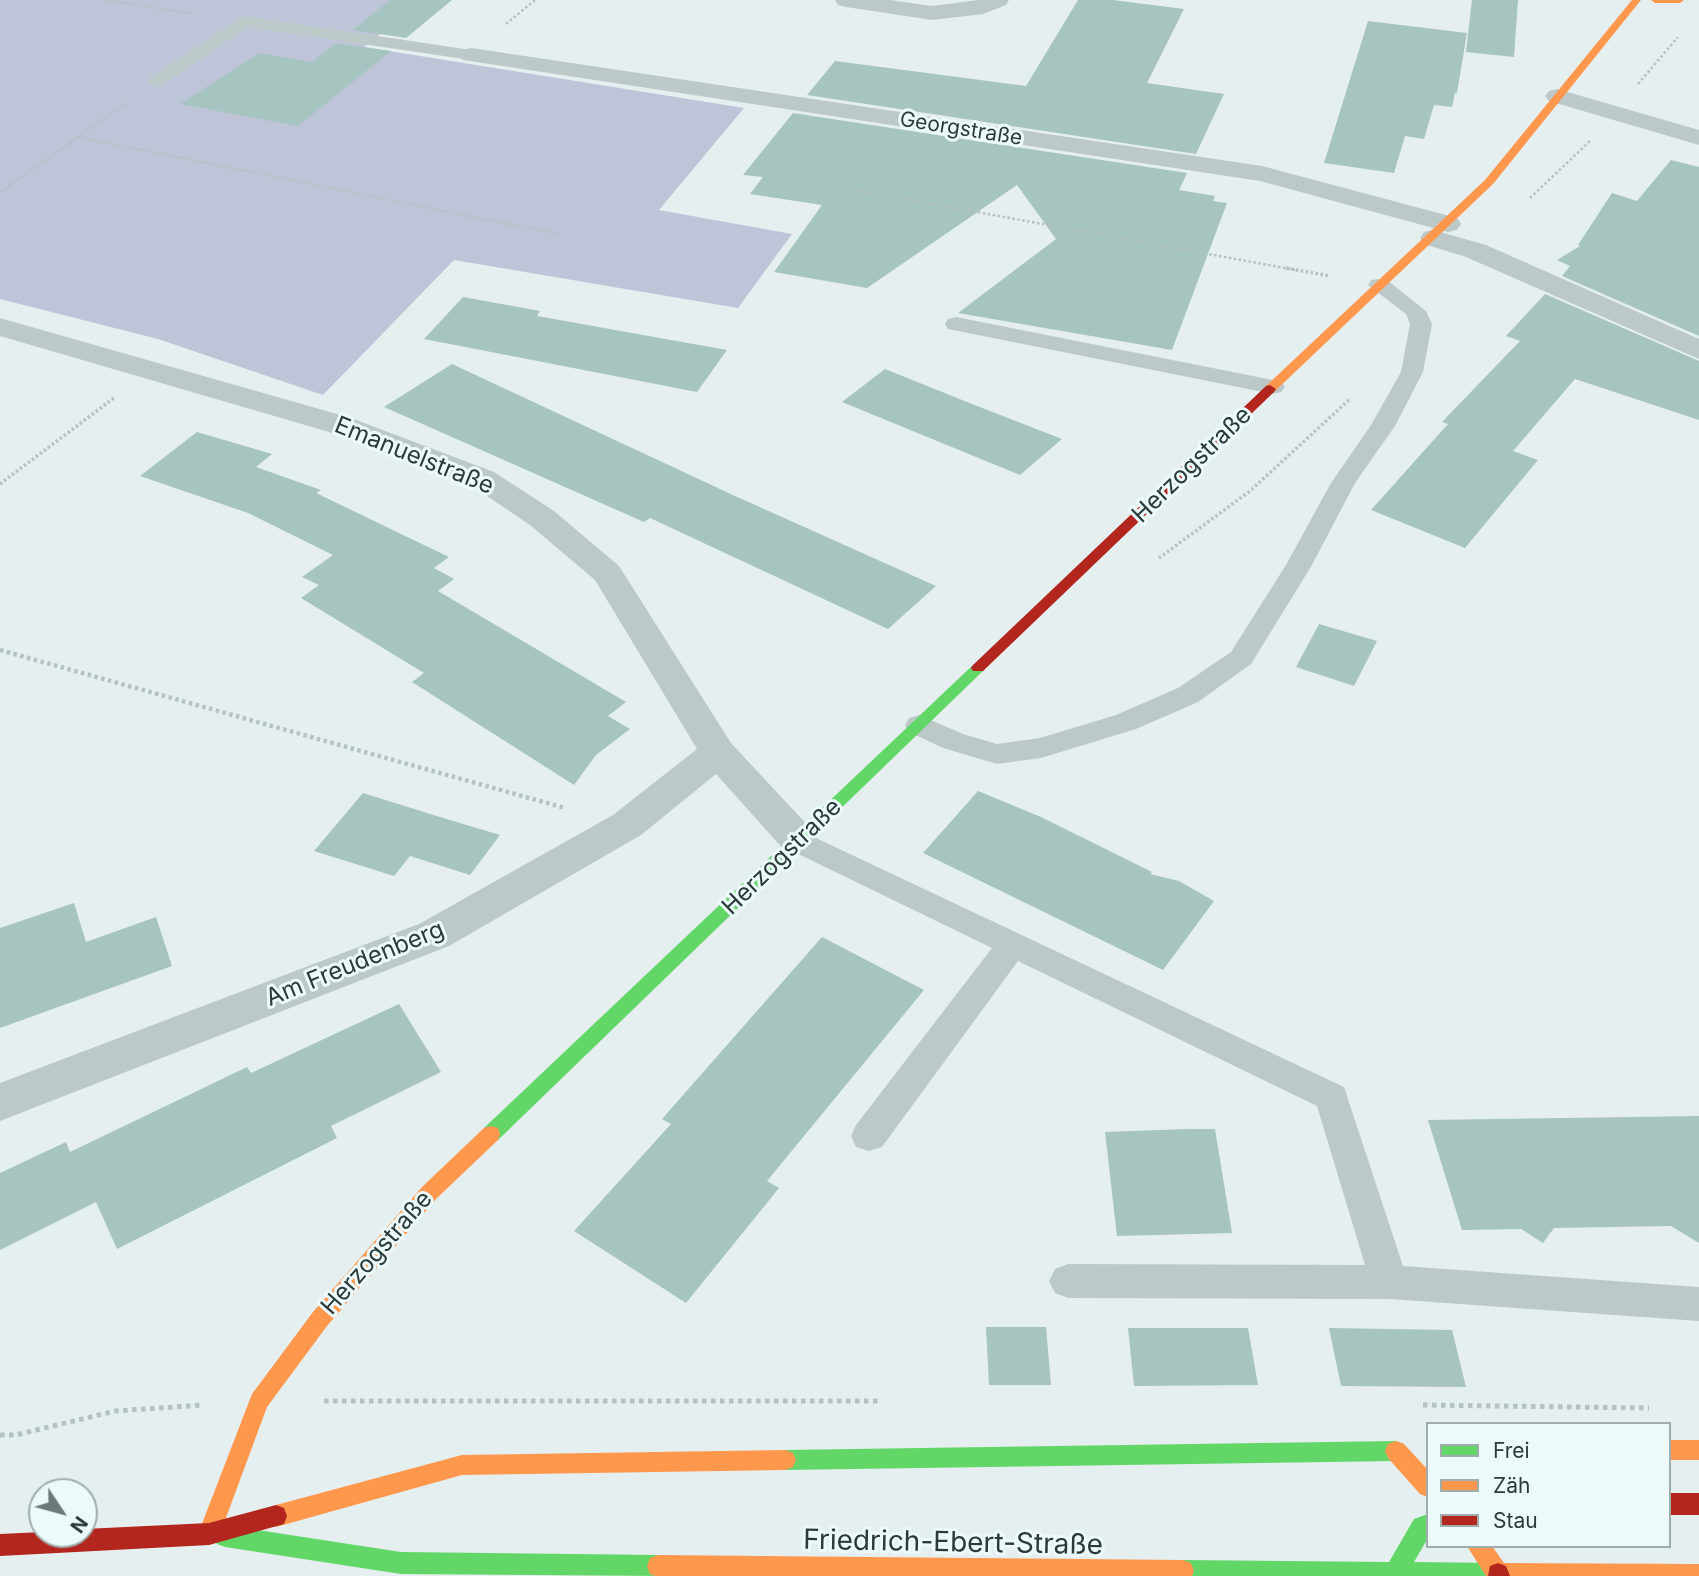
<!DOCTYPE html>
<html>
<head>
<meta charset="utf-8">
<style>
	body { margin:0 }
	#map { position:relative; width:1699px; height:1576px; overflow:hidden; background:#e5eff0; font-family:Inter,sans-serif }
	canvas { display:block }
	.legend { position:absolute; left:1426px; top:1422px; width:245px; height:126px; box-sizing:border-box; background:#edfafb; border:2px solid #9faead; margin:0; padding:9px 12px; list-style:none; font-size:21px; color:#2a3b39 }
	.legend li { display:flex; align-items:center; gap:14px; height:35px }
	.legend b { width:35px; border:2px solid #9faead }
	.north { position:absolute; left:28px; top:1478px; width:70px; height:70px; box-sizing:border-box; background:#edfafb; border:2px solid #9faead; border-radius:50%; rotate:126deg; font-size:19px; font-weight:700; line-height:28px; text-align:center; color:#2a3b39 }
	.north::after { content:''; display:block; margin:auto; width:24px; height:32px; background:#6b7a79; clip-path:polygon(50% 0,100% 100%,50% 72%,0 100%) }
</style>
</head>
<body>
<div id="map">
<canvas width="1699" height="1576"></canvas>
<ul class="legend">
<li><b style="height:9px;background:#63d668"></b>Frei</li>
<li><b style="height:9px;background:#ff974d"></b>Zäh</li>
<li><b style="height:9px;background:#b3261e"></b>Stau</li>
</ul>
<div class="north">N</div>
</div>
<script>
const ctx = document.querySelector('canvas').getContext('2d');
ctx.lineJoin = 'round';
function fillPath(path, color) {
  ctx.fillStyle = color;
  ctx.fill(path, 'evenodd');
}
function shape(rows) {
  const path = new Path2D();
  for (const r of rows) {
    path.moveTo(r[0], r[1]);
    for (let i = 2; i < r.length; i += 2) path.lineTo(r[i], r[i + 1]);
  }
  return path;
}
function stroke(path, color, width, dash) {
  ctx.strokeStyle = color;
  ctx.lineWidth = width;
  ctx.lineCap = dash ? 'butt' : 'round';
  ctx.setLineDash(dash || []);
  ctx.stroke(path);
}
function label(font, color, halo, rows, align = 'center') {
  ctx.font = font + ' Inter,sans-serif';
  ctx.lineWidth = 6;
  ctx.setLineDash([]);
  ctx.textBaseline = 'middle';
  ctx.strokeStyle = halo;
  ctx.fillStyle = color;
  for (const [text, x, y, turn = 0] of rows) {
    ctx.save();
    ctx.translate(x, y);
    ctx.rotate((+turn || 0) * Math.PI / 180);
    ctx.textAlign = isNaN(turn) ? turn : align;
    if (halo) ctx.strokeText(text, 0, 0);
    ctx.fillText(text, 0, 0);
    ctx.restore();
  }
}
fillPath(shape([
	[0,0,423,0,364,47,744,108,659,210,792,234,738,308,454,260,323,395,158,339,0,299]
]), '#bec5d8');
fillPath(shape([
	[390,0,452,0,406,38,353,30],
	[1078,0,1113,0,1184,9,1147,83,1224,94,1196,154,807,95,835,61,1026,86],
	[1472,0,1518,0,1514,57,1466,52],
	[1368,21,1467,33,1457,93,1455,93,1452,107,1434,105,1424,139,1405,136,1394,173,1324,163],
	[336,43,391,51,298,126,180,104,259,53,312,62],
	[793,113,1187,173,1179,190,1215,196,1213,201,1227,203,1172,350,958,313,1056,239,1017,185,867,288,774,272,822,205,750,194,763,177,743,175],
	[1671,160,1699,167,1699,336,1562,276,1570,266,1557,260,1580,246,1578,245,1612,193,1637,201],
	[1545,294,1699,361,1699,420,1575,379,1513,451,1538,460,1465,548,1371,510,1448,424,1442,422,1520,341,1506,336],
	[463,297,540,311,537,316,727,350,697,392,424,339],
	[452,364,735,496,936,586,888,629,650,518,644,522,384,407],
	[885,369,972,404,1062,439,1020,475,842,402],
	[197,432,272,454,256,467,321,490,316,493,449,557,434,568,454,579,438,591,626,702,608,716,630,729,596,755,574,785,412,682,424,673,301,598,319,585,302,577,333,555,248,513,140,476],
	[1319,624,1377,641,1354,686,1296,667],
	[978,791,1041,817,1152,872,1150,874,1179,881,1214,901,1163,970,923,853],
	[363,793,440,817,500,835,470,875,410,856,394,876,314,851],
	[74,903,86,942,156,917,172,966,0,1028,0,928],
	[822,937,924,990,767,1181,779,1188,686,1303,574,1231,671,1124,662,1119],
	[399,1004,441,1072,331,1126,337,1138,117,1249,96,1202,0,1250,0,1173,66,1142,70,1152,247,1067,251,1073],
	[1699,1116,1699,1243,1671,1226,1554,1228,1543,1243,1521,1229,1462,1230,1428,1120],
	[1187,1129,1215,1129,1232,1233,1117,1236,1105,1132],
	[986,1327,1046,1327,1051,1385,989,1385],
	[1128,1328,1248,1328,1258,1385,1134,1386],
	[1329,1328,1452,1330,1466,1387,1341,1386]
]), '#a6c4c0');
stroke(shape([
	[105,0,195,14],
	[506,24,535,0],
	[1638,84,1678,37],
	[78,137,558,234],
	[850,189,1296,270],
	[0,192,128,102],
	[1530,198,1590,141]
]), '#b5c2c2', 2.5, [2.5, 2.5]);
stroke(shape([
	[1286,268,1330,276],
	[0,484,114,398],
	[1159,558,1250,491,1351,398]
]), '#b5c2c2', 3.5, [2.5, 2.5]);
stroke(shape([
	[0,650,565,808]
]), '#b5c2c2', 4.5, [3.5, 3.5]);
stroke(shape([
	[324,1401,879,1401],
	[1423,1405,1649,1408],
	[0,1435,16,1435,115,1411,204,1405]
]), '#b5c2c2', 5, [4.5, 4.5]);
fillPath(shape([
	[244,16,471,50,480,55,471,60,247,27,163,85,151,85,148,81,151,77,244,16],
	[1379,279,1387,280,1426,311,1432,324,1423,372,1395,426,1355,483,1312,565,1251,664,1198,702,1136,729,1041,758,997,764,943,748,909,732,905,725,909,718,919,715,963,734,997,744,1040,738,1116,715,1178,688,1231,652,1286,565,1331,483,1371,425,1401,372,1410,324,1406,314,1368,285,1371,280,1379,279],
	[956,317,1273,380,1281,382,1285,387,1281,392,1273,394,948,329,945,324,948,319,956,317],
	[799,830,1344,1087,1403,1266,1699,1287,1699,1321,1389,1299,1068,1298,1055,1293,1049,1281,1055,1269,1068,1264,1365,1265,1317,1106,1018,961,882,1147,869,1151,856,1147,851,1136,856,1125,992,948,788,849,784,841,788,833,799,830]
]), '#bdc9c9');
fillPath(shape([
	[835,0,890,0,932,6,978,0,1009,0,1006,5,983,14,932,20,846,7,838,5,835,0],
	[471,48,1262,166,1457,218,1461,224,1457,230,1448,232,1260,181,463,60,460,55,463,50,471,48],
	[1557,89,1699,130,1699,145,1549,101,1545,96,1549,91,1557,89],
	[1433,230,1486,245,1699,339,1699,359,1466,257,1424,244,1420,238,1424,232,1433,230],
	[0,318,351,418,494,472,554,511,619,566,731,743,813,831,819,841,813,851,799,855,785,851,716,774,641,835,449,946,0,1121,0,1083,419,924,613,815,697,749,595,580,530,525,472,486,329,432,0,336,0,318]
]), '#bdc9c9');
fillPath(shape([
	[978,663,985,668,983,671,498,1140,491,1142,484,1140,482,1134,484,1128,973,665,978,663],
	[1396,1441,1404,1444,1407,1451,1404,1458,1396,1461,785,1470,777,1467,774,1460,777,1453,785,1450,1396,1441],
	[1428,1514,1428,1538,1414,1562,1498,1563,1506,1566,1508,1576,1174,1576,1172,1571,1175,1563,1183,1560,1389,1562,1414,1519,1428,1514],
	[225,1525,401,1552,658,1555,666,1558,669,1566,666,1574,661,1576,401,1574,225,1547,217,1544,214,1536,217,1528,225,1525]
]), '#63d668');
fillPath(shape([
	[1632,0,1641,0,1493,184,1274,392,1266,392,1266,386,1485,180,1632,0],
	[1651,0,1684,0,1680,3,1655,3,1651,0],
	[491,1126,498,1128,500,1134,498,1140,436,1199,327,1326,267,1407,217,1542,209,1545,201,1542,198,1534,252,1394,313,1312,422,1187,484,1128,491,1126],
	[1669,1440,1699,1440,1699,1460,1669,1460,1669,1440],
	[1396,1441,1404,1444,1428,1470,1428,1497,1420,1494,1388,1458,1385,1451,1388,1444,1396,1441],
	[785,1450,793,1453,796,1460,793,1467,785,1470,462,1475,276,1527,268,1524,265,1516,268,1508,276,1505,462,1455,785,1450],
	[1467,1546,1492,1546,1504,1563,1699,1564,1699,1576,1486,1576,1467,1546],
	[658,1555,1183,1560,1191,1563,1194,1571,1192,1576,655,1576,650,1574,647,1566,650,1558,658,1555]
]), '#ff974d');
fillPath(shape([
	[1270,385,1276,389,1274,392,983,671,973,671,971,668,973,665,1266,386,1270,385],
	[1669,1493,1699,1493,1699,1515,1669,1515,1669,1493],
	[276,1505,284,1508,287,1516,284,1524,209,1545,0,1556,0,1534,42,1532,42,1534,84,1534,84,1529,209,1523,276,1505],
	[1498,1563,1506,1566,1510,1576,1488,1576,1490,1566,1498,1563]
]), '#b3261e');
label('21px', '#2a3b39', '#edfafb', [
	["Georgstraße",961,129,9]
]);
label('24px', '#2a3b39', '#edfafb', [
	["Emanuelstraße",414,456,22],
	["Herzogstraße",1192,465,-44],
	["Herzogstraße",782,857,-44],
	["Am Freudenberg",355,964,-22],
	["Herzogstraße",377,1253,-49]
]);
label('28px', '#2a3b39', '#edfafb', [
	["Friedrich-Ebert-Straße",953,1543,1]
]);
</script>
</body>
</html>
